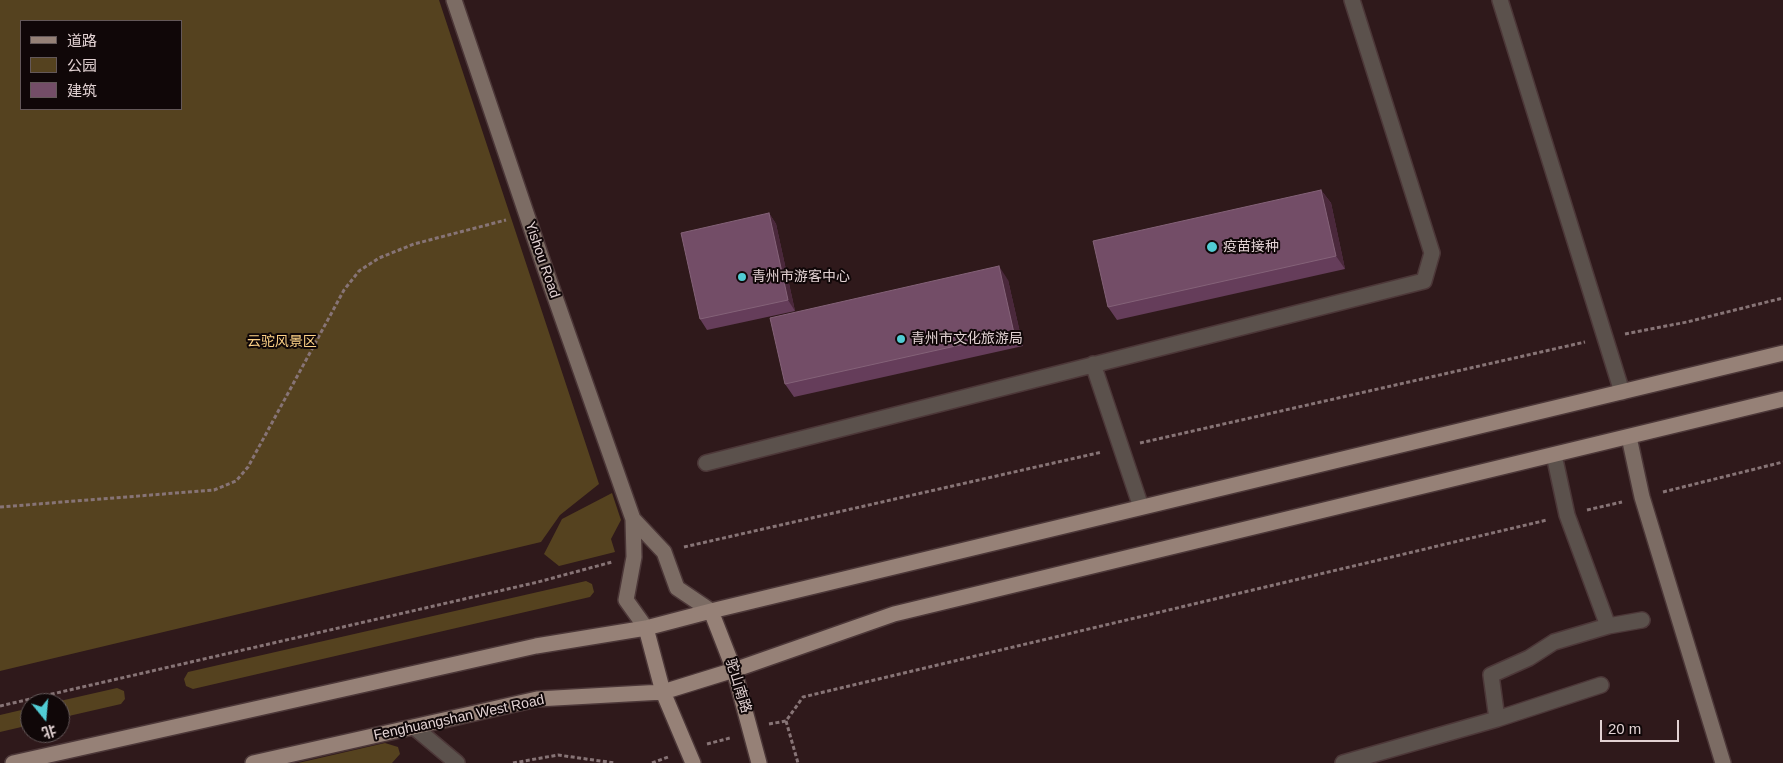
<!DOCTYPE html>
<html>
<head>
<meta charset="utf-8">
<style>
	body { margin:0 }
	#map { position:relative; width:1783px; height:763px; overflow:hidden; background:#2f191b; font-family:Arial,"Noto Sans SC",sans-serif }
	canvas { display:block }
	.legend { position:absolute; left:20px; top:20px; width:162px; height:90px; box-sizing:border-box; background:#100708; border:1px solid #645859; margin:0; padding:6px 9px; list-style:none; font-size:15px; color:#e2d2d3 }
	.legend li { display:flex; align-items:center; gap:10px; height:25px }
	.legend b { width:25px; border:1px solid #645859 }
	.north { position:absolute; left:20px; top:693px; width:50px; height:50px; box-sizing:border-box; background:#100708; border:1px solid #645859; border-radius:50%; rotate:163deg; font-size:14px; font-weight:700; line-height:20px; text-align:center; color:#e2d2d3 }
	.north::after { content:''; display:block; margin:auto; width:18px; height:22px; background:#51ccd4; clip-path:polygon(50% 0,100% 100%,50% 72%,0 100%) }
	.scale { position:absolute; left:1600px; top:720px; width:79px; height:22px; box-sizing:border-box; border:2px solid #e2d2d3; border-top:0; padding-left:6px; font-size:15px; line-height:18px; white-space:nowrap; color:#e2d2d3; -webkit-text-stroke:4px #100708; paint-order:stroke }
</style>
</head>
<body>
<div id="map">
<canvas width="1783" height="763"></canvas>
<ul class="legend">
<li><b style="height:6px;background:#968177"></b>道路</li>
<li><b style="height:14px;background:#55421f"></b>公园</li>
<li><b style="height:14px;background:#734d67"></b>建筑</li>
</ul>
<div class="north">北</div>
<div class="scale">20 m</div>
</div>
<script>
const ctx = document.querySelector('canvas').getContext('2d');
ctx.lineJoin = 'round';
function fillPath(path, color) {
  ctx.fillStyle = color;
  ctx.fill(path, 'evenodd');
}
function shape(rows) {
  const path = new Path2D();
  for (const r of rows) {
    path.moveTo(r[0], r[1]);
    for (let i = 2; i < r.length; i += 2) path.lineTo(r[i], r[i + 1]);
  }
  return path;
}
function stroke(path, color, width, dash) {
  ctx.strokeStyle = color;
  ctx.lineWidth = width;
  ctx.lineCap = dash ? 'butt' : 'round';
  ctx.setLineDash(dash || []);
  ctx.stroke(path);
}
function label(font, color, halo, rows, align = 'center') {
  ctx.font = font + ' Arial,"Noto Sans SC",sans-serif';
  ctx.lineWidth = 4;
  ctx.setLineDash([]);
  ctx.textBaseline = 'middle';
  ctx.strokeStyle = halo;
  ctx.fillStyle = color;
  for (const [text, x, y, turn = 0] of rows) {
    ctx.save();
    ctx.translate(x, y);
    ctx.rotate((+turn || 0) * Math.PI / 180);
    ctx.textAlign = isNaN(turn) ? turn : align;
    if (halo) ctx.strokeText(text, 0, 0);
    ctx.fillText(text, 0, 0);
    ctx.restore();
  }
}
fillPath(shape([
	[0,0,439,0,599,484,560,515,541,542,0,671],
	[181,21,181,109,21,109,21,21],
	[612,493,621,520,611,539,615,552,559,566,544,554,562,519],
	[586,581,592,584,594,592,590,597,193,689,186,686,184,679,188,672],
	[117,688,124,691,125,699,121,704,60,718,60,703,51,703],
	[30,708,30,725,0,732,0,715],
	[385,743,398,747,400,754,392,763,298,763]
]), '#55421f');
const street = shape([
	[1500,0,1622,392],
	[1093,364,1141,507],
	[1554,455,1567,515,1608,626],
	[706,463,1424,281,1432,253,1352,0],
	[1497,719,1491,675,1529,658,1554,642,1608,626,1642,620],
	[414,727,457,763],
	[1343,763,1497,719,1601,685]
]);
const secondary = shape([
	[454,0,543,263,633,519,634,557,626,600,646,628],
	[1629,437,1642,497,1723,763],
	[633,519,664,552,677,588,711,611]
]);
const primary = shape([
	[711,611,734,670,759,763],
	[646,628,663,692,693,763],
	[13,763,536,646,646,628,711,611,1783,353],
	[253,763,537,699,663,692,734,670,894,614,1783,399]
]);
stroke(street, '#4c3738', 18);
stroke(secondary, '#4c3738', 18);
stroke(primary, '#4c3738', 18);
stroke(shape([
	[1625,334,1687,322,1783,298],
	[1140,443,1585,342],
	[1663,492,1783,462],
	[0,507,214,490,236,481,248,467,344,290,359,271,379,258,414,244,506,220],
	[1587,510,1622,502],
	[684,547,1102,452],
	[0,706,538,582,612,562],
	[786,721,798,763],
	[769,724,786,721,803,697,1547,520],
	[707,744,730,738],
	[513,763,558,755,615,763],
	[652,763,668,757]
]), '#877476', 3, [4, 2.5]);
stroke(street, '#5b514c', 15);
stroke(secondary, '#7c6c64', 15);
stroke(primary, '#968177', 15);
fillPath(shape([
	[1321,190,1331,203,1345,269,1117,320,1108,307],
	[769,213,776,224,795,311,707,330,700,319],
	[1008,280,1023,346,794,397,785,384]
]), '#653d5a');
fillPath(shape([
	[1321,190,1331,203,1345,269,1336,256],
	[769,213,776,224,795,311,788,300],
	[999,266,1008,280,1023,346,1014,333]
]), '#4a283b');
const building = shape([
	[1321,190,1336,256,1108,307,1093,241,1321,190],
	[769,213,788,300,700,319,681,233,769,213],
	[999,266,1014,333,785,384,770,318,999,266]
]);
fillPath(building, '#734d67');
stroke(building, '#846278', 1);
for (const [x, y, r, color] of [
	[1212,247,6,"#51ccd4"],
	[742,277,5,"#51ccd4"],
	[901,339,5,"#51ccd4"]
]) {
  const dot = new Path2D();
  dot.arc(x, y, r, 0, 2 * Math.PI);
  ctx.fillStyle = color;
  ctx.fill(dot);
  stroke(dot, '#100708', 2);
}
label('14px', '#e2d2d3', '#100708', [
	["疫苗接种",1223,247],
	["青州市游客中心",752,277],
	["青州市文化旅游局",911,339]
], 'left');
label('14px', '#e2d2d3', '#100708', [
	["Yishou Road",542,260,71],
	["驼山南路",738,686,73],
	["Fenghuangshan West Road",459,718,-12]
]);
label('14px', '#fed287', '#100708', [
	["云驼风景区",282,342]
]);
</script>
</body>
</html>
